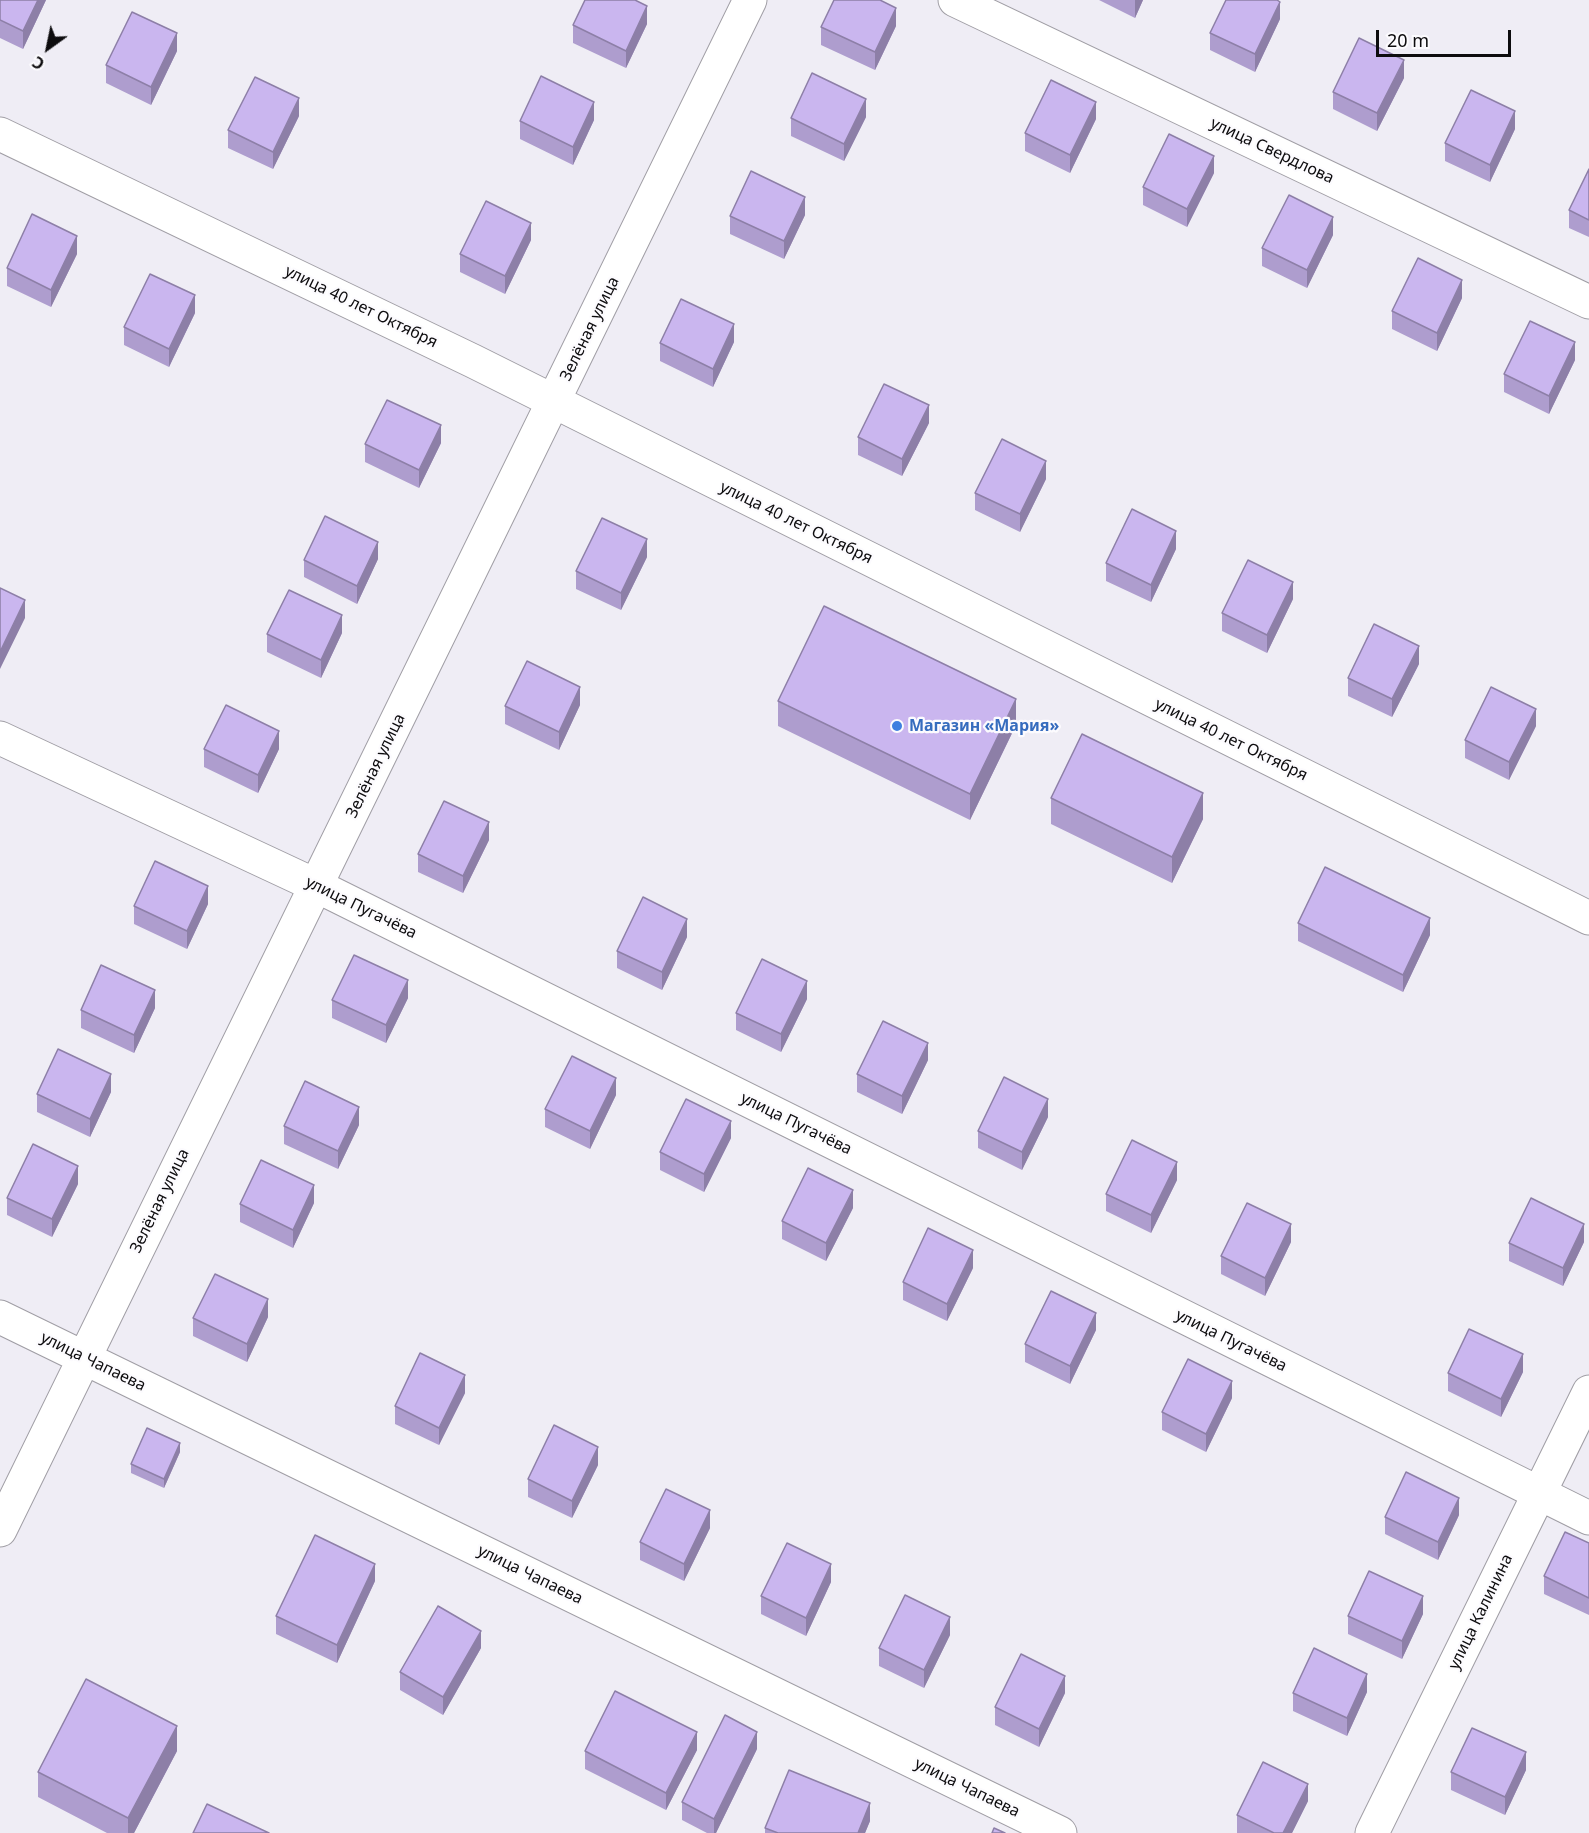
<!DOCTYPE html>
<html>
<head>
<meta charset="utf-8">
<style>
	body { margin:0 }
	#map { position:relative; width:1589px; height:1833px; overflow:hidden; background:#efedf5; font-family:"Noto Sans",sans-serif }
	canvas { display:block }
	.north { position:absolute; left:18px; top:18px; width:60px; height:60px; -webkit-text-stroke:4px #fcfbfe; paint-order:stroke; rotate:213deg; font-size:16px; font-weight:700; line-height:24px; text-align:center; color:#0d0c0e }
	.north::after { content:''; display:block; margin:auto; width:21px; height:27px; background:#0d0c0e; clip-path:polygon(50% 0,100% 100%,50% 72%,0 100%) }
	.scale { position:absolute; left:1376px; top:30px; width:135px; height:27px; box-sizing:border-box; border:3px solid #0d0c0e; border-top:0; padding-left:8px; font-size:18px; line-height:21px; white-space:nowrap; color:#0d0c0e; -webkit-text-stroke:4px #fcfbfe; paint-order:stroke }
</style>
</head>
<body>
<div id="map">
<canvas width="1589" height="1833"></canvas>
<div class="north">С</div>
<div class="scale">20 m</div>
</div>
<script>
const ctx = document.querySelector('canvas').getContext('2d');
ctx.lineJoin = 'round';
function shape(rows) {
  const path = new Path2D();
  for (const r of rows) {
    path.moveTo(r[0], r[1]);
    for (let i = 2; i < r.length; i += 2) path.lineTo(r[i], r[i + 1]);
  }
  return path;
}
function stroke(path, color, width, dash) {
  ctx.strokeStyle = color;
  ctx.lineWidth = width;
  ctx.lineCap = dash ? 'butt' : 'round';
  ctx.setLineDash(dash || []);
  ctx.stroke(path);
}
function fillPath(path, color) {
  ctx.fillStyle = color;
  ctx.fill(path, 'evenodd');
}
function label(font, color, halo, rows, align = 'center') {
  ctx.font = font + ' "Noto Sans",sans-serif';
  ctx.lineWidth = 4.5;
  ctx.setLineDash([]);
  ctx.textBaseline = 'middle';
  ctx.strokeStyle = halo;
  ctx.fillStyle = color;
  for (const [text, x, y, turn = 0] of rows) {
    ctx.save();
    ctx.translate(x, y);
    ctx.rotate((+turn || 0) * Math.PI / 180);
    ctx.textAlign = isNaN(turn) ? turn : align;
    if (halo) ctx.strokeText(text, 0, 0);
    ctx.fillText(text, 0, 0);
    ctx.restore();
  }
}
const minor = shape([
	[955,0,1589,302],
	[0,134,473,361,1589,918],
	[0,738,317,886,1589,1518],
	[0,1317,1060,1833],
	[0,1530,750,0],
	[1372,1833,1589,1392]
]);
stroke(minor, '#a09ea5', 35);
stroke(minor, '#fff', 33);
fillPath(shape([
	[0,0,46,0,23,49,0,38],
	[1099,0,1143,0,1135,18],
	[1280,19,1255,72,1210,50,1210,33],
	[647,24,626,68,573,43,573,25],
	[896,26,875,70,821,45,821,27],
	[177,51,151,105,106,83,106,65],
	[1404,78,1377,131,1333,109,1333,92],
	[299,116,273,169,228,148,228,130],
	[866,117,844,161,791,136,791,118],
	[1096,119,1070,173,1025,151,1025,133],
	[594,120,573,165,520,139,520,121],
	[1515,129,1490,182,1445,161,1445,143],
	[1589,169,1589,237,1569,228,1569,210],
	[1214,173,1187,227,1143,205,1143,187],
	[805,215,784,259,730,234,730,216],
	[1333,235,1307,288,1262,266,1262,248],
	[531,240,505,294,460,272,460,254],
	[77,254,51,307,7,286,7,268],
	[1462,298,1437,351,1392,329,1392,311],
	[195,313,169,367,124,345,124,327],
	[734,342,713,387,660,361,660,343],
	[1575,360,1549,414,1504,392,1504,374],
	[929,423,902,476,858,455,858,437],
	[441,443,419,488,365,462,365,444],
	[1046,479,1020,532,975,510,975,493],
	[1176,549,1151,602,1106,581,1106,563],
	[647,557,621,610,576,589,576,571],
	[378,559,357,604,304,577,304,560],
	[1293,599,1267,653,1222,631,1222,613],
	[342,633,321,678,267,652,267,634],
	[1419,664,1392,717,1348,696,1348,678],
	[778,701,1016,725,970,820,778,726],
	[580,705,559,750,505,724,505,706],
	[1536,726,1509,780,1465,758,1465,740],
	[204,749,279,749,258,793,204,767],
	[1051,798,1203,819,1172,883,1051,824],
	[489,840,463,893,418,872,418,854],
	[208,904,187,949,134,924,134,906],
	[1298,923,1430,935,1403,992,1298,941],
	[687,937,662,990,617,968,617,951],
	[408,998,386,1043,332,1018,332,1000],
	[807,999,781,1052,736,1030,736,1013],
	[155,1008,134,1053,81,1028,81,1010],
	[928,1060,902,1114,857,1092,857,1074],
	[111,1092,90,1137,37,1112,37,1094],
	[616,1095,590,1149,545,1127,545,1109],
	[1048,1117,1022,1170,978,1148,978,1131],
	[359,1125,338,1169,284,1144,284,1126],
	[731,1138,704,1192,660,1170,660,1152],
	[1177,1180,1151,1233,1106,1211,1106,1194],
	[78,1184,52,1237,7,1215,7,1198],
	[314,1203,293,1248,240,1222,240,1204],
	[853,1208,826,1261,782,1239,782,1221],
	[1291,1242,1265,1296,1221,1274,1221,1256],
	[1584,1242,1563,1286,1509,1261,1509,1243],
	[973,1268,947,1321,903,1300,903,1282],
	[268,1317,247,1362,193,1336,193,1318],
	[1096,1330,1070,1384,1025,1362,1025,1344],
	[1523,1372,1501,1417,1448,1391,1448,1373],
	[465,1393,439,1445,395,1424,395,1406],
	[1232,1398,1206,1452,1162,1430,1162,1412],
	[180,1452,164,1488,131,1473,131,1464],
	[598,1465,572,1518,528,1497,528,1479],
	[1459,1515,1438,1560,1385,1534,1385,1517],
	[710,1528,684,1581,640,1560,640,1542],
	[1589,1543,1589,1615,1544,1594,1544,1576],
	[375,1581,337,1663,276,1634,276,1616],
	[831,1582,806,1636,761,1614,761,1596],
	[1423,1614,1402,1659,1348,1634,1348,1616],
	[950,1635,924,1688,879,1666,879,1648],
	[481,1648,443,1715,400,1690,400,1672],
	[1367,1692,1347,1736,1293,1711,1293,1693],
	[1065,1693,1039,1747,995,1725,995,1707],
	[757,1749,716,1833,707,1833,682,1820,682,1802],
	[697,1750,666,1810,585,1769,585,1751],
	[177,1751,134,1833,107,1833,38,1797,38,1772],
	[1526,1770,1505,1815,1451,1790,1451,1772],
	[1308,1801,1292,1833,1237,1833,1237,1815],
	[870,1821,865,1833,765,1833,765,1828]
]), '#ae9dce');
fillPath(shape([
	[38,0,46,0,23,49,23,31],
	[1135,0,1143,0,1135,18],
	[1280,2,1280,19,1255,72,1255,54],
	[647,6,647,24,626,68,626,51],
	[896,8,896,26,875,70,875,52],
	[177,33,177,51,151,105,151,87],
	[1404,60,1404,78,1377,131,1377,113],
	[299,98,299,116,273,169,273,152],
	[866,99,866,117,844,161,844,144],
	[594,102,594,120,573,165,573,147],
	[1096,102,1096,119,1070,173,1070,155],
	[1515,111,1515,129,1490,182,1490,165],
	[1214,156,1214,173,1187,227,1187,209],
	[805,197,805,215,784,259,784,241],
	[1333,217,1333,235,1307,288,1307,270],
	[531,223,531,240,505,294,505,276],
	[77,236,77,254,51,307,51,290],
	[1462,280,1462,298,1437,351,1437,333],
	[195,295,195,313,169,367,169,349],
	[734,324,734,342,713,387,713,369],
	[1575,342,1575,360,1549,414,1549,396],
	[929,405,929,423,902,476,902,459],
	[441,425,441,443,419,488,419,470],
	[1046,461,1046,479,1020,532,1020,514],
	[1176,531,1176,549,1151,602,1151,585],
	[647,539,647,557,621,610,621,593],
	[378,542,378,559,357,604,357,586],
	[1293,582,1293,599,1267,653,1267,635],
	[25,600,25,618,0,669,0,652],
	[342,615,342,633,321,678,321,660],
	[1419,646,1419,664,1392,717,1392,699],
	[580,687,580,705,559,750,559,732],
	[1016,699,1016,725,970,820,970,794],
	[1536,709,1536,726,1509,780,1509,762],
	[279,731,279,749,258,793,258,775],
	[1203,793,1203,819,1172,883,1172,857],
	[489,822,489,840,463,893,463,876],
	[208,886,208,904,187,949,187,931],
	[1430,918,1430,935,1403,992,1403,975],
	[687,919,687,937,662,990,662,972],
	[408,980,408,998,386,1043,386,1025],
	[807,981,807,999,781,1052,781,1034],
	[155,990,155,1008,134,1053,134,1035],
	[928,1043,928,1060,902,1114,902,1096],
	[111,1074,111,1092,90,1137,90,1119],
	[616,1078,616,1095,590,1149,590,1131],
	[1048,1099,1048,1117,1022,1170,1022,1152],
	[359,1107,359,1125,338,1169,338,1151],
	[731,1121,731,1138,704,1192,704,1174],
	[1177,1162,1177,1180,1151,1233,1151,1215],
	[78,1166,78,1184,52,1237,52,1219],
	[314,1185,314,1203,293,1248,293,1230],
	[853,1190,853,1208,826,1261,826,1243],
	[1291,1224,1291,1242,1265,1296,1265,1278],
	[1584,1224,1584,1242,1563,1286,1563,1268],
	[973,1250,973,1268,947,1321,947,1304],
	[268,1299,268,1317,247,1362,247,1344],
	[1096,1313,1096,1330,1070,1384,1070,1366],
	[1523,1354,1523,1372,1501,1417,1501,1399],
	[465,1375,465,1393,439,1445,439,1428],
	[1232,1381,1232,1398,1206,1452,1206,1434],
	[180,1443,180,1452,164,1488,164,1479],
	[598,1447,598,1465,572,1518,572,1501],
	[1459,1498,1459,1515,1438,1560,1438,1542],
	[710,1510,710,1528,684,1581,684,1564],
	[375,1564,375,1581,337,1663,337,1645],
	[831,1564,831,1582,806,1636,806,1618],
	[1423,1596,1423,1614,1402,1659,1402,1641],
	[950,1617,950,1635,924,1688,924,1670],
	[481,1631,481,1648,443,1715,443,1697],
	[1367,1674,1367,1692,1347,1736,1347,1718],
	[1065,1676,1065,1693,1039,1747,1039,1729],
	[177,1726,177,1751,134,1833,128,1833,128,1818],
	[697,1732,697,1750,666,1810,666,1793],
	[757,1732,757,1749,716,1833,714,1833,714,1819],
	[1526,1752,1526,1770,1505,1815,1505,1797],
	[1308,1784,1308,1801,1292,1833,1283,1833],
	[870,1803,870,1821,865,1833,858,1833]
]), '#8d7fa7');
const building = shape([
	[0,0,38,0,23,31,0,20,0,0],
	[585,0,635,0,647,6,626,51,573,25,585,0],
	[834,0,880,0,896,8,875,52,821,27,834,0],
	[1226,0,1277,0,1280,2,1255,54,1210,33,1226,0],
	[132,12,177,33,151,87,106,65,132,12],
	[1359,38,1404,60,1377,113,1333,92,1359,38],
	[812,73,866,99,844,144,791,118,812,73],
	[541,76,594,102,573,147,520,121,541,76],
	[255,77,299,98,273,152,228,130,255,77],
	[1051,80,1096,102,1070,155,1025,133,1051,80],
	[1471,90,1515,111,1490,165,1445,143,1471,90],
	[1169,134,1214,156,1187,209,1143,187,1169,134],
	[1589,169,1589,220,1569,210,1589,169],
	[751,171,805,197,784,241,730,216,751,171],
	[1289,195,1333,217,1307,270,1262,248,1289,195],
	[486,201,531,223,505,276,460,254,486,201],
	[32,214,77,236,51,290,7,268,32,214],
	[1418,258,1462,280,1437,333,1392,311,1418,258],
	[150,274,195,295,169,349,124,327,150,274],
	[681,299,734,324,713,369,660,343,681,299],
	[1530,321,1575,342,1549,396,1504,374,1530,321],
	[884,384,929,405,902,459,858,437,884,384],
	[387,400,441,425,419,470,365,444,387,400],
	[1002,439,1046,461,1020,514,975,493,1002,439],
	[1132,509,1176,531,1151,585,1106,563,1132,509],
	[325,516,378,542,357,586,304,560,325,516],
	[602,518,647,539,621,593,576,571,602,518],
	[1248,560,1293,582,1267,635,1222,613,1248,560],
	[0,588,25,600,0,652,0,588],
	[289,590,342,615,321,660,267,634,289,590],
	[824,606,1016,699,970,794,778,701,824,606],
	[1374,624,1419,646,1392,699,1348,678,1374,624],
	[527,661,580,687,559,732,505,706,527,661],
	[1491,687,1536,709,1509,762,1465,740,1491,687],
	[226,705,279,731,258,775,204,749,226,705],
	[1082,734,1203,793,1172,857,1051,798,1082,734],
	[444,801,489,822,463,876,418,854,444,801],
	[155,861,208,886,187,931,134,906,155,861],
	[1325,867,1430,918,1403,975,1298,923,1325,867],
	[643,897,687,919,662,972,617,951,643,897],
	[354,955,408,980,386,1025,332,1000,354,955],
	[762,959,807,981,781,1034,736,1013,762,959],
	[101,965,155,990,134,1035,81,1010,101,965],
	[883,1021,928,1043,902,1096,857,1074,883,1021],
	[58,1049,111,1074,90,1119,37,1094,58,1049],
	[572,1056,616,1078,590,1131,545,1109,572,1056],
	[1004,1077,1048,1099,1022,1152,978,1131,1004,1077],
	[305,1081,359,1107,338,1151,284,1126,305,1081],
	[686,1099,731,1121,704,1174,660,1152,686,1099],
	[1132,1140,1177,1162,1151,1215,1106,1194,1132,1140],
	[33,1144,78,1166,52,1219,7,1198,33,1144],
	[261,1160,314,1185,293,1230,240,1204,261,1160],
	[808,1168,853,1190,826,1243,782,1221,808,1168],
	[1531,1198,1584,1224,1563,1268,1509,1243,1531,1198],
	[1247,1203,1291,1224,1265,1278,1221,1256,1247,1203],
	[928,1228,973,1250,947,1304,903,1282,928,1228],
	[215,1274,268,1299,247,1344,193,1318,215,1274],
	[1051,1291,1096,1313,1070,1366,1025,1344,1051,1291],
	[1469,1329,1523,1354,1501,1399,1448,1373,1469,1329],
	[420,1353,465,1375,439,1428,395,1406,420,1353],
	[1188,1359,1232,1381,1206,1434,1162,1412,1188,1359],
	[554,1425,598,1447,572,1501,528,1479,554,1425],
	[147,1428,180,1443,164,1479,131,1464,147,1428],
	[1406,1472,1459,1498,1438,1542,1385,1517,1406,1472],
	[666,1489,710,1510,684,1564,640,1542,666,1489],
	[1565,1532,1589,1543,1589,1598,1544,1576,1565,1532],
	[315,1535,375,1564,337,1645,276,1616,315,1535],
	[787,1543,831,1564,806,1618,761,1596,787,1543],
	[1369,1571,1423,1596,1402,1641,1348,1616,1369,1571],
	[905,1595,950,1617,924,1670,879,1648,905,1595],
	[438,1606,481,1631,443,1697,400,1672,438,1606],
	[1314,1648,1367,1674,1347,1718,1293,1693,1314,1648],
	[1021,1654,1065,1676,1039,1729,995,1707,1021,1654],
	[86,1679,177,1726,128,1818,38,1772,86,1679],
	[615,1691,697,1732,666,1793,585,1751,615,1691],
	[725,1715,757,1732,714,1819,682,1802,725,1715],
	[1472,1728,1526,1752,1505,1797,1451,1772,1472,1728],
	[1263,1762,1308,1784,1283,1833,1274,1833,1237,1815,1263,1762],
	[789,1770,870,1803,858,1833,778,1833,765,1828,789,1770],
	[207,1804,269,1833,193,1833,207,1804],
	[994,1828,1005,1833,992,1833,994,1828]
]);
fillPath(building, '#cab6ef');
stroke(building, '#8d7fa7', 1.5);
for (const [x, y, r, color] of [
	[897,726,6,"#3f7fe0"]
]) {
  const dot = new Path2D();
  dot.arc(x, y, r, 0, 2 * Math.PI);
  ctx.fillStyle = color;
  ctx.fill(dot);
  stroke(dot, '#fcfbfe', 2);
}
label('16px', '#0d0c0e', '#fcfbfe', [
	["улица Свердлова",1272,151,25],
	["улица 40 лет Октября",361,307,26],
	["Зелёная улица",590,329,-64],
	["улица 40 лет Октября",796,523,26],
	["улица 40 лет Октября",1231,740,26],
	["Зелёная улица",376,766,-64],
	["улица Пугачёва",361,908,26],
	["улица Пугачёва",796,1124,26],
	["Зелёная улица",160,1201,-64],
	["улица Пугачёва",1231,1341,26],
	["улица Чапаева",93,1362,26],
	["улица Чапаева",530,1575,26],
	["улица Калинина",1481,1612,-64],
	["улица Чапаева",967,1788,26]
]);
label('bold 16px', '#366cbe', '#fcfbfe', [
	["Магазин «Мария»",909,726]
], 'left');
</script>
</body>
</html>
